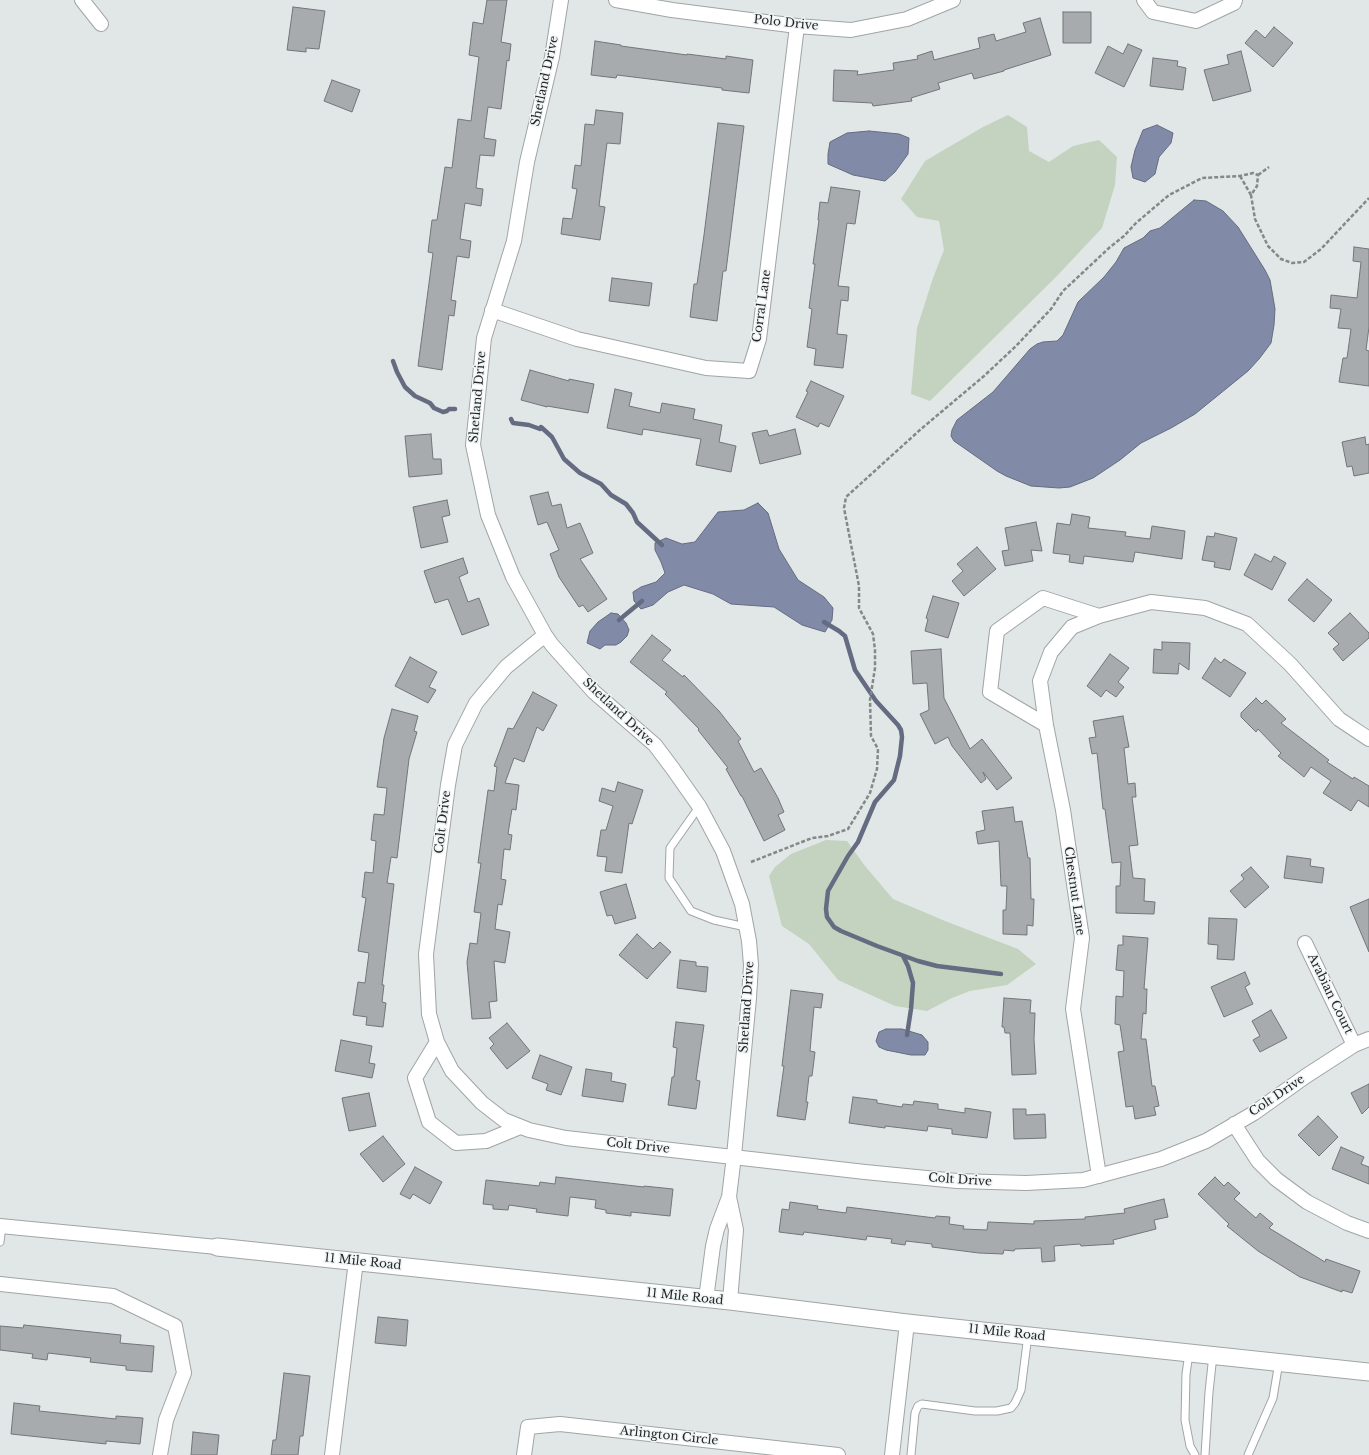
<!DOCTYPE html>
<html>
<head>
<meta charset="utf-8">
<style>
	body { margin:0 }
	canvas { display:block; background:#e1e6e7 }
</style>
</head>
<body>
<canvas width="1369" height="1455"></canvas>
<script>
const ctx = document.querySelector('canvas').getContext('2d');
ctx.lineJoin = 'round';
function fillPath(path, color) {
  ctx.fillStyle = color;
  ctx.fill(path, 'evenodd');
}
function shape(rows) {
  const path = new Path2D();
  for (const r of rows) {
    path.moveTo(r[0], r[1]);
    for (let i = 2; i < r.length; i += 2) path.lineTo(r[i], r[i + 1]);
  }
  return path;
}
function stroke(path, color, width, dash) {
  ctx.strokeStyle = color;
  ctx.lineWidth = width;
  ctx.lineCap = dash ? 'butt' : 'round';
  ctx.setLineDash(dash || []);
  ctx.stroke(path);
}
function label(font, color, halo, rows, align = 'center') {
  ctx.font = font + ' "Libre Baskerville",serif';
  ctx.lineWidth = 3;
  ctx.setLineDash([]);
  ctx.textBaseline = 'middle';
  ctx.strokeStyle = halo;
  ctx.fillStyle = color;
  for (const [text, x, y, turn = 0] of rows) {
    ctx.save();
    ctx.translate(x, y);
    ctx.rotate((+turn || 0) * Math.PI / 180);
    ctx.textAlign = isNaN(turn) ? turn : align;
    if (halo) ctx.strokeText(text, 0, 0);
    ctx.fillText(text, 0, 0);
    ctx.restore();
  }
}
fillPath(shape([
	[1008,115,1027,127,1029,151,1049,162,1073,146,1099,140,1117,157,1115,185,1102,228,1056,277,930,401,911,394,917,328,933,278,944,250,939,221,917,217,901,199,925,161,983,127],
	[826,840,847,841,865,866,893,899,945,921,1018,949,1036,964,1007,985,970,991,952,998,927,1011,895,1006,838,980,809,944,782,926,769,876,775,867,791,854]
]), '#c4d3bf');
const water = shape([
	[1157,125,1173,133,1171,143,1159,157,1155,174,1145,182,1133,178,1131,167,1135,150,1143,130,1157,125],
	[869,131,899,134,909,138,908,154,895,172,885,181,853,175,828,164,828,154,830,142,847,133,869,131],
	[1194,200,1206,201,1223,211,1238,227,1265,270,1270,280,1275,309,1274,325,1271,343,1259,359,1248,371,1195,414,1171,428,1141,443,1120,460,1093,478,1070,487,1059,488,1031,486,1006,476,997,471,954,441,951,436,952,430,957,420,993,392,1030,349,1037,344,1043,342,1057,341,1063,335,1078,302,1104,277,1116,262,1124,248,1143,238,1150,231,1160,228,1194,200],
	[758,503,768,513,779,549,798,580,824,597,833,608,832,620,825,632,802,625,774,607,731,604,713,594,684,585,668,592,653,605,641,609,634,601,633,592,641,587,656,582,665,573,661,562,655,550,655,543,666,538,682,544,695,542,718,512,744,510,758,503],
	[611,613,618,614,626,623,629,630,627,636,621,642,616,645,605,645,600,649,587,643,590,631,598,622,611,613],
	[886,1029,902,1029,922,1035,928,1042,928,1050,925,1055,911,1055,886,1050,879,1047,876,1041,879,1032,886,1029]
]);
fillPath(water, '#818aa7');
stroke(water, '#656c81', 1);
stroke(shape([
	[393,361,397,372,405,387,415,396,430,403,434,408,443,412,447,411,449,409,455,409],
	[511,419,513,423,529,425,540,429,541,427,552,437,564,459,580,473,601,484,611,495,626,504,633,513,637,522,662,545],
	[619,620,642,601],
	[824,622,839,631,845,636,855,670,876,701,898,725,901,730,902,737,900,756,894,780,875,802,858,842,848,856,828,891,826,909,827,917,834,927,841,931,877,946,918,961,937,966,1001,974],
	[903,956,908,966,913,983,911,1009,907,1035]
]), '#656c81', 4.5);
const building = shape([
	[487,0,507,0,501,42,511,44,509,61,507,60,501,109,488,107,484,138,496,140,494,156,480,155,476,188,483,189,481,206,465,203,460,239,471,241,469,258,457,256,451,300,456,301,454,316,449,315,442,370,418,366,433,253,428,252,432,220,437,220,445,167,452,168,458,119,471,121,479,57,469,55,473,22,483,24,487,0],
	[293,7,325,11,319,49,306,48,306,52,287,50,293,7],
	[1063,12,1091,12,1091,43,1063,43,1063,12],
	[1040,18,1051,55,1004,70,1004,71,974,79,972,73,938,83,940,89,911,98,912,101,873,106,872,103,833,101,834,70,858,71,857,75,894,70,893,63,918,59,917,56,932,51,934,60,980,48,978,38,994,34,996,41,1026,32,1023,23,1040,18],
	[1274,27,1293,43,1273,67,1245,43,1256,30,1265,38,1274,27],
	[595,41,621,45,621,46,687,55,687,54,726,59,726,56,753,60,749,93,722,90,722,88,617,75,616,78,591,75,595,41],
	[1128,44,1142,50,1124,87,1095,73,1108,46,1123,54,1128,44],
	[1241,51,1251,91,1213,101,1204,70,1229,64,1227,55,1241,51],
	[1153,58,1178,61,1177,66,1186,68,1183,90,1150,86,1153,58],
	[332,80,360,90,352,112,324,101,332,80],
	[596,110,623,113,620,144,607,143,599,206,605,207,600,240,561,234,563,218,572,219,577,189,572,188,575,165,581,166,585,124,594,125,596,110],
	[718,123,744,126,726,271,723,271,717,321,690,317,694,284,697,284,704,235,718,123],
	[831,187,860,191,855,224,847,223,838,286,849,287,848,301,841,300,837,334,847,335,843,368,814,365,816,349,807,347,812,309,809,308,815,264,813,264,819,220,818,220,820,202,828,203,831,187],
	[1354,247,1369,249,1369,327,1366,350,1369,351,1369,386,1339,382,1343,358,1347,358,1351,329,1338,328,1341,309,1330,308,1331,295,1357,298,1361,262,1353,261,1354,247],
	[612,278,652,283,649,306,609,301,612,278],
	[530,370,569,381,569,379,594,384,588,413,547,406,547,407,521,400,530,370],
	[811,381,844,396,829,427,820,423,818,427,796,417,808,392,806,391,811,381],
	[615,389,632,393,629,406,660,413,662,403,695,409,693,419,722,425,719,442,736,446,731,472,696,465,701,439,643,429,642,435,607,428,615,389],
	[795,429,801,454,760,464,752,433,767,430,769,436,795,429],
	[431,434,433,459,441,459,442,474,409,477,405,436,431,434],
	[1365,437,1366,445,1369,444,1369,473,1354,476,1352,466,1347,467,1342,442,1365,437],
	[548,492,552,506,561,504,567,528,580,523,593,553,580,559,607,599,588,612,583,605,579,607,559,577,550,554,559,550,547,522,538,525,530,496,548,492],
	[447,500,450,515,442,517,448,542,421,548,413,507,447,500],
	[1072,514,1090,517,1088,528,1126,532,1125,536,1150,539,1152,526,1185,531,1182,559,1135,552,1133,562,1084,556,1083,564,1069,562,1070,555,1053,553,1057,523,1070,525,1072,514],
	[1036,522,1042,551,1031,550,1033,561,1005,566,1002,551,1009,550,1005,528,1036,522],
	[1215,533,1237,538,1230,570,1214,567,1215,562,1202,560,1207,536,1214,537,1215,533],
	[977,547,996,569,964,596,952,581,963,571,957,564,977,547],
	[1255,554,1271,562,1274,556,1286,563,1272,590,1244,575,1255,554],
	[463,558,468,573,459,577,468,602,479,598,489,625,462,635,448,599,435,603,424,571,463,558],
	[1307,579,1332,600,1314,622,1288,600,1307,579],
	[933,596,959,603,948,638,925,631,928,619,926,618,933,596],
	[1350,613,1369,633,1369,638,1343,661,1333,649,1339,644,1328,633,1350,613],
	[652,635,671,650,662,660,683,677,684,675,719,711,741,739,738,741,754,772,761,768,778,798,784,812,778,815,785,830,764,841,742,796,741,796,726,769,728,768,698,730,699,729,665,694,667,692,630,662,652,635],
	[1162,642,1190,643,1189,670,1179,663,1178,674,1153,673,1154,649,1162,650,1162,642],
	[941,649,944,698,970,749,982,739,1012,778,997,790,983,772,986,779,981,783,952,746,948,737,935,744,920,714,929,710,927,683,913,684,911,651,941,649],
	[1110,654,1129,668,1118,682,1124,687,1116,697,1106,690,1101,697,1087,686,1110,654],
	[410,657,437,672,429,687,436,690,428,703,395,686,410,657],
	[1215,658,1221,663,1224,659,1246,673,1230,697,1202,678,1215,658],
	[533,692,557,705,543,731,537,727,524,762,514,758,505,783,519,785,516,810,512,809,508,834,512,835,510,850,504,849,501,879,506,880,502,905,498,904,495,929,510,932,505,963,494,961,497,1001,489,1002,491,1018,472,1019,467,962,470,943,477,944,481,913,474,912,481,863,478,863,488,790,494,791,497,767,494,766,508,728,513,729,533,692],
	[1256,698,1262,704,1266,700,1286,719,1281,723,1329,760,1327,762,1353,779,1354,777,1369,786,1369,807,1358,800,1351,811,1323,793,1331,781,1311,767,1304,777,1278,756,1281,753,1258,729,1256,732,1241,717,1241,713,1256,698],
	[392,709,418,716,414,731,417,732,409,759,397,858,391,857,387,883,394,884,382,985,384,985,382,1002,386,1003,383,1027,366,1025,367,1017,353,1015,358,982,365,983,369,953,358,951,366,898,362,897,365,872,373,873,376,841,371,840,374,814,384,815,387,788,377,787,384,738,392,709],
	[1123,716,1129,747,1124,748,1128,784,1135,783,1136,797,1132,797,1138,845,1129,846,1133,878,1145,879,1144,901,1155,902,1154,914,1116,913,1116,886,1120,886,1121,862,1112,863,1105,809,1103,809,1097,753,1092,754,1089,738,1096,737,1093,721,1123,716],
	[618,782,643,790,632,824,629,823,622,873,605,871,607,857,597,856,601,830,606,830,613,806,599,801,602,788,615,792,618,782],
	[1013,807,1015,822,1022,821,1028,858,1030,858,1031,899,1034,899,1033,926,1027,925,1027,935,1003,934,1003,910,1006,910,1007,886,1001,886,999,841,978,844,976,832,985,830,982,811,1013,807],
	[1287,856,1311,859,1310,866,1324,868,1322,883,1284,878,1287,856],
	[1251,867,1269,887,1245,908,1230,891,1244,879,1241,875,1251,867],
	[626,884,636,918,615,924,612,915,607,916,600,892,626,884],
	[1369,899,1369,952,1350,907,1369,899],
	[1209,918,1237,919,1234,960,1217,959,1218,945,1208,944,1209,918],
	[637,934,653,949,660,942,671,952,647,979,619,955,637,934],
	[1123,936,1148,938,1144,989,1147,989,1146,1014,1143,1013,1141,1039,1146,1039,1152,1086,1155,1086,1159,1106,1154,1107,1156,1115,1135,1119,1133,1106,1126,1107,1118,1052,1124,1051,1120,1025,1115,1024,1116,996,1123,997,1124,971,1116,970,1118,945,1123,945,1123,936],
	[680,960,696,962,696,966,708,967,706,992,677,988,680,960],
	[1245,972,1250,984,1245,987,1253,1004,1224,1017,1211,987,1245,972],
	[791,990,823,994,821,1008,814,1007,810,1051,815,1052,812,1076,809,1076,806,1102,808,1102,805,1120,777,1116,784,1066,782,1066,791,990],
	[1004,998,1031,1000,1030,1013,1035,1013,1034,1039,1036,1074,1012,1075,1010,1033,1005,1033,1004,1027,1002,1027,1004,998],
	[1271,1010,1287,1038,1260,1052,1253,1040,1260,1036,1252,1021,1271,1010],
	[676,1022,704,1025,696,1080,700,1081,696,1109,668,1105,672,1077,674,1077,677,1048,673,1047,676,1022],
	[507,1023,530,1051,507,1069,490,1048,494,1044,489,1038,507,1023],
	[341,1040,372,1046,369,1063,375,1064,372,1078,335,1071,341,1040],
	[540,1055,572,1067,561,1095,546,1090,548,1084,532,1078,540,1055],
	[586,1069,612,1073,611,1081,626,1084,623,1102,582,1096,586,1069],
	[1369,1084,1369,1107,1362,1114,1351,1093,1369,1084],
	[369,1093,376,1126,349,1131,342,1098,369,1093],
	[853,1097,877,1100,877,1103,902,1107,903,1104,913,1105,914,1101,938,1104,938,1109,965,1113,965,1108,991,1112,987,1138,952,1134,952,1129,928,1126,927,1131,885,1126,885,1128,849,1123,853,1097],
	[1013,1109,1026,1109,1026,1115,1045,1114,1046,1138,1014,1139,1013,1109],
	[1318,1116,1338,1137,1319,1156,1298,1135,1318,1116],
	[383,1136,405,1164,383,1182,360,1154,383,1136],
	[1341,1147,1364,1157,1361,1164,1369,1167,1369,1184,1332,1169,1341,1147],
	[415,1167,442,1182,430,1204,413,1194,410,1199,400,1194,415,1167],
	[556,1177,644,1187,644,1186,673,1189,670,1216,631,1212,631,1216,606,1213,606,1210,595,1208,596,1200,570,1197,568,1216,536,1212,537,1209,509,1205,508,1210,493,1209,493,1205,483,1204,486,1180,539,1186,540,1182,555,1184,556,1177],
	[1215,1177,1224,1186,1228,1182,1240,1193,1234,1199,1256,1218,1260,1213,1273,1224,1269,1228,1325,1262,1326,1259,1360,1271,1352,1293,1342,1290,1342,1292,1300,1277,1258,1251,1227,1226,1229,1224,1198,1194,1215,1177],
	[1164,1199,1168,1217,1154,1220,1156,1229,1113,1240,1114,1244,1081,1246,1080,1244,1054,1246,1055,1261,1042,1262,1041,1248,1015,1249,1014,1251,1004,1250,1003,1254,979,1253,932,1247,932,1244,906,1241,905,1245,891,1243,892,1239,867,1236,866,1240,804,1232,803,1235,779,1232,782,1209,789,1210,790,1202,818,1206,817,1209,846,1213,847,1207,935,1218,936,1216,950,1217,949,1224,964,1226,963,1229,987,1230,988,1222,1034,1224,1034,1221,1085,1219,1085,1217,1125,1213,1124,1209,1164,1199],
	[378,1317,408,1320,406,1346,375,1343,378,1317],
	[24,1325,121,1335,120,1343,154,1346,152,1372,126,1370,126,1366,90,1362,91,1358,48,1353,47,1360,32,1358,33,1354,0,1350,0,1326,23,1328,24,1325],
	[284,1373,310,1376,303,1436,300,1436,298,1455,271,1455,273,1440,276,1440,284,1373],
	[14,1403,40,1406,39,1411,116,1419,116,1416,143,1418,140,1444,106,1441,106,1444,11,1434,14,1403],
	[193,1432,219,1435,217,1455,191,1455,193,1432]
]);
fillPath(building, '#a8abae');
stroke(building, '#737679', 1);
const service = shape([
	[699,807,670,848,669,878,691,911,714,920,746,927],
	[0,1242,2,1226],
	[1189,1353,1186,1374,1185,1420,1190,1446,1195,1455],
	[911,1455,915,1413,918,1406,922,1404,975,1411,997,1411,1011,1408,1015,1403,1021,1390,1028,1335],
	[1205,1455,1209,1392,1213,1355],
	[1248,1455,1273,1398,1279,1362]
]);
const minor = shape([
	[82,0,101,24],
	[561,0,552,57,527,162,514,241,484,338,473,445,488,515,513,577,545,635,552,645,594,692,655,745,673,769,699,806,723,851,742,904,749,941,751,965,749,998,734,1156,729,1197,717,1229,713,1246,706,1299],
	[616,0,672,10,797,26,851,30,907,19,953,0],
	[1144,0,1153,12,1196,21,1234,3,1235,0],
	[492,310,577,339,706,368,749,371,759,339,797,26],
	[545,635,506,667,476,703,455,745,448,785,426,954,429,1014,437,1042,452,1071,482,1103,504,1120,529,1130,566,1138,865,1172,957,1181,1026,1183,1083,1180,1161,1159,1206,1141,1254,1113,1306,1076,1354,1045,1369,1039],
	[1046,725,990,692,997,631,1043,598,1099,616],
	[1305,943,1354,1045],
	[437,1042,415,1078,429,1122,456,1143,486,1141,520,1127],
	[1234,1124,1258,1161,1276,1179,1307,1202,1347,1223,1369,1231],
	[1099,1176,1073,1009,1082,938,1063,810,1046,725,1040,681,1051,652,1072,627,1099,616,1151,602,1205,608,1247,624,1290,664,1339,719,1369,739],
	[729,1197,736,1230,730,1301],
	[0,1226,217,1247],
	[0,1284,113,1296,175,1326,184,1373,166,1420,160,1455],
	[332,1455,356,1261],
	[524,1455,528,1427,560,1424,838,1455],
	[892,1455,907,1323]
]);
const tertiary = shape([
	[217,1247,730,1301,907,1323,1369,1372]
]);
stroke(service, '#a0a5a5', 9);
stroke(minor, '#a0a5a5', 16);
stroke(tertiary, '#a0a5a5', 19);
stroke(shape([
	[1258,175,1269,167],
	[1240,176,1251,195],
	[751,862,812,838,828,836,848,829,870,793,877,769,878,749,871,736,870,700,875,668,875,650,873,634,859,608,859,586,844,508,846,497,921,429,984,376,1016,346,1051,309,1063,291,1109,248,1124,236,1136,223,1169,195,1202,178,1240,176,1253,173,1258,175,1257,186,1251,195,1255,219,1268,246,1281,259,1292,263,1304,262,1321,249,1369,198]
]), '#848888', 2.5, [4, 2]);
stroke(service, '#fff', 7);
stroke(minor, '#fff', 14);
stroke(tertiary, '#fff', 17);
label('12px', '#252727', '#eff4f4', [
	["Polo Drive",786,23,6],
	["Shetland Drive",545,81,-78],
	["Corral Lane",762,306,-82],
	["Shetland Drive",478,397,-85],
	["Shetland Drive",618,712,43],
	["Colt Drive",443,822,-83],
	["Chestnut Lane",1074,891,82],
	["Arabian Court",1330,994,64],
	["Shetland Drive",747,1007,-86],
	["Colt Drive",1277,1096,-34],
	["Colt Drive",638,1146,6],
	["Colt Drive",960,1180,4],
	["11 Mile Road",363,1262,6],
	["11 Mile Road",685,1297,6],
	["11 Mile Road",1007,1333,6],
	["Arlington Circle",669,1436,6]
]);
</script>
</body>
</html>
